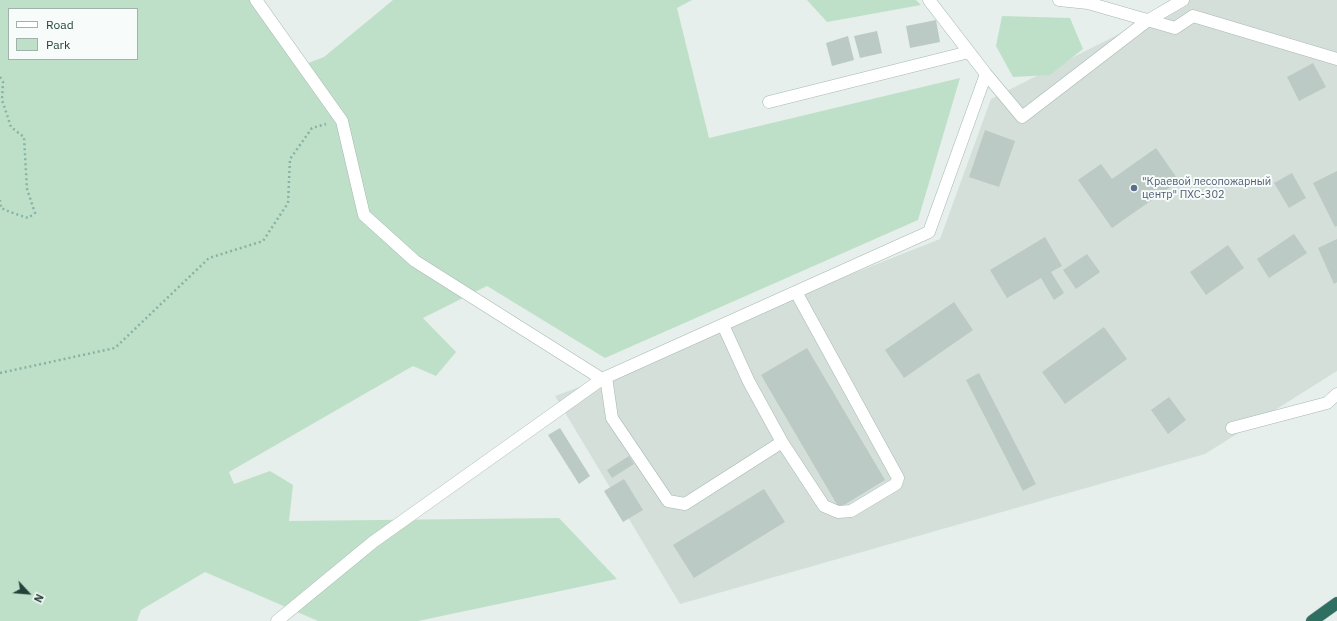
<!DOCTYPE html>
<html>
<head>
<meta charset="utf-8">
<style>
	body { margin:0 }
	#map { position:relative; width:1337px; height:621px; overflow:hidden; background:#e6efeb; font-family:"IBM Plex Sans",sans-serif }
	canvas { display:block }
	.legend { position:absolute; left:8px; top:8px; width:130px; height:52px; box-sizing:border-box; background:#f7fbf9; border:1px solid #a3b1ad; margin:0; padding:5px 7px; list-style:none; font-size:12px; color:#24423a }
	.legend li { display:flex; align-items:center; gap:8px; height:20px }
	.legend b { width:20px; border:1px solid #a3b1ad }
	.north { position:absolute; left:8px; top:573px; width:40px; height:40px; -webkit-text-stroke:3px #f7fbf9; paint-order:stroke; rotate:116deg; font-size:11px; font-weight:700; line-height:16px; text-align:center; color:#24423a }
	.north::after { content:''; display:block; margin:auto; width:14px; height:18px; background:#24423a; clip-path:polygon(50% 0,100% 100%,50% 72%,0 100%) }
</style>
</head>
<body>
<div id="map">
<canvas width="1337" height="621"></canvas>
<ul class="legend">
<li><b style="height:5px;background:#fff"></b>Road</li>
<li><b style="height:11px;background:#bfe0c8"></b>Park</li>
</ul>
<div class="north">N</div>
</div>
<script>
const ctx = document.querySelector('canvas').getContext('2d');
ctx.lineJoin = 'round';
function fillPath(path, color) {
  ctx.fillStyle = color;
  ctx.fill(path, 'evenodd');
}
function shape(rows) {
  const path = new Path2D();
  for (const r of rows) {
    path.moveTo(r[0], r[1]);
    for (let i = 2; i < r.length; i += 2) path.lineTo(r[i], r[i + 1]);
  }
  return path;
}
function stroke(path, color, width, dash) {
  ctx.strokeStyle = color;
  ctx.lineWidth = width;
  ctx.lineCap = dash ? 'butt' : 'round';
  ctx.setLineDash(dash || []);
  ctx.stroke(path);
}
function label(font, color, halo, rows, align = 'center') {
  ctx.font = font + ' "IBM Plex Sans",sans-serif';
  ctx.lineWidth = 4;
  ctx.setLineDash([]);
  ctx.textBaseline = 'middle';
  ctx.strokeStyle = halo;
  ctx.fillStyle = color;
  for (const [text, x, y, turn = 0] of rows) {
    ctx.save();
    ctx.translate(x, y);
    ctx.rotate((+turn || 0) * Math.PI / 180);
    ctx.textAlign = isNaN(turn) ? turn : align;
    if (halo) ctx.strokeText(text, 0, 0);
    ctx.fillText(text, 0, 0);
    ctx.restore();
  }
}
fillPath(shape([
	[1186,0,1337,0,1337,371,1205,454,680,604,555,396,606,377,723,325,940,239,991,99]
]), '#d4dfda');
fillPath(shape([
	[0,0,256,0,303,65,324,57,393,0,692,0,677,8,709,138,960,78,918,220,605,358,487,286,423,318,456,352,436,376,413,366,229,472,234,484,270,471,293,485,289,521,559,518,617,579,418,621,318,621,205,572,141,610,137,621,0,621],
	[9,9,137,9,137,59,9,59],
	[807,0,916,0,921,5,827,22],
	[1002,16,1070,18,1083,49,1050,75,1013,77,996,46]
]), '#bfe0c8');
fillPath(shape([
	[936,20,940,42,910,48,906,26],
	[877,31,882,53,860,58,854,36],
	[848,36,854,60,832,66,826,43],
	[1313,63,1326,87,1299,101,1287,77],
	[985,130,1015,141,999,187,969,177],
	[1156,148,1179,181,1112,228,1078,180,1101,164,1112,179],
	[1337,171,1337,226,1335,227,1313,183],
	[1292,173,1306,198,1289,208,1274,183],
	[1294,234,1307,253,1269,278,1257,259],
	[1045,237,1062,266,1051,272,1064,293,1054,300,1041,278,1007,298,990,270],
	[1337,239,1337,282,1334,284,1318,248],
	[1228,245,1244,268,1206,295,1190,272],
	[1087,254,1100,272,1076,289,1063,270],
	[954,302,973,330,904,378,885,350],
	[1104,327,1127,359,1065,404,1042,372],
	[807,348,885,480,839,508,761,375],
	[979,373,1036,484,1023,491,966,380],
	[1169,397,1186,420,1168,434,1151,410],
	[560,428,590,476,579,484,548,435],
	[629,456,634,464,612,478,607,470],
	[624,479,643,510,623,522,604,491],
	[764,489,785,522,694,578,673,545]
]), '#bbcac4');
const minor = shape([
	[256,0,342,121,364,215,415,261,602,379],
	[929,0,986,74,1022,117,1147,21,1183,0],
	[1059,0,1088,3,1175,28,1193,16,1337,59],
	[769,102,969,52],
	[606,377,612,418,668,501,685,504,782,442,749,382,723,325],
	[1232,428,1327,403,1337,394],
	[782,442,824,506,838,512,851,511,896,484,898,478,796,292],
	[277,621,373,542,602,379,929,232,986,74]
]);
const highway = shape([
	[1312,621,1337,603]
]);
stroke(minor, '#a8b8b2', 13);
stroke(highway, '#c2cac8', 13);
stroke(shape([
	[0,77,3,82,2,100,11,127,24,137,27,189,35,213,28,218,10,212,1,208,0,200],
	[0,373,115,348,209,258,263,241,288,203,290,159,312,128,326,124]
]), '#86b3a5', 2.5, [2, 3]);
stroke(minor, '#fff', 12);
stroke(highway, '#2f6f62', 12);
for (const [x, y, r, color] of [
	[1134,188,4,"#5c6f8a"]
]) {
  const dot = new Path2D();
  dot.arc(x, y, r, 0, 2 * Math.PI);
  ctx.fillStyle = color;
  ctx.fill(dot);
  stroke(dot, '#f7fbf9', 1.5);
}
label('11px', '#4e5e75', '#f7fbf9', [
	["\"Краевой лесопожарный",1142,182],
	["центр\" ПХС-302",1142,195]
], 'left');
</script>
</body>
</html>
